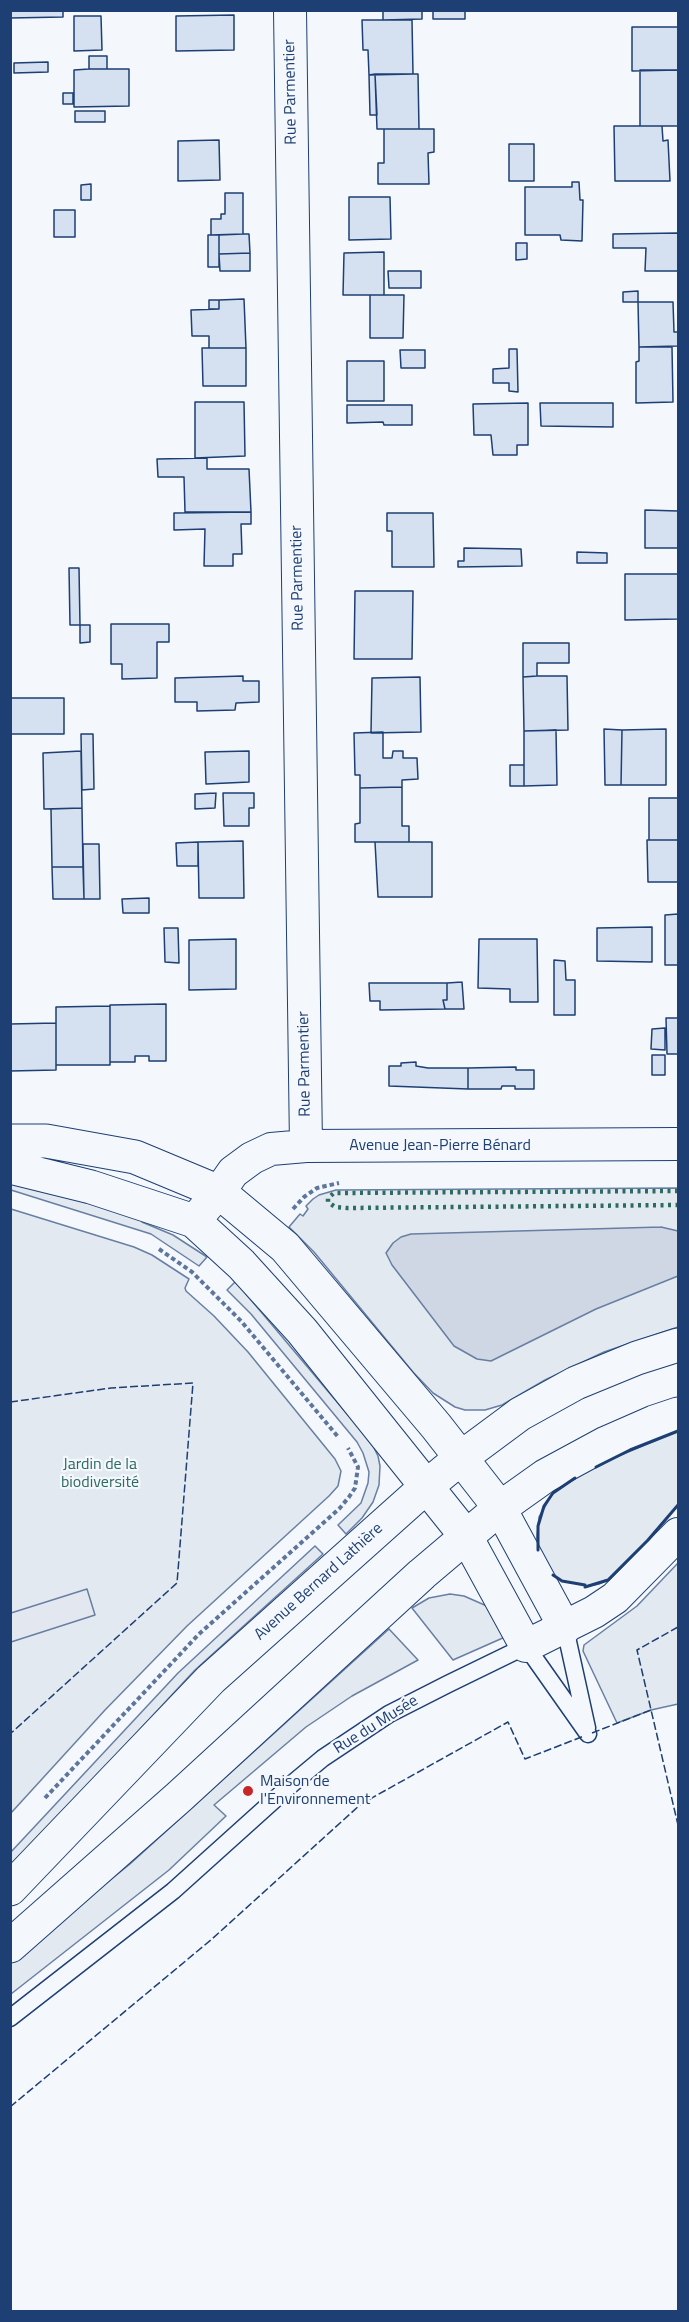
<!DOCTYPE html>
<html>
<head>
<meta charset="utf-8">
<style>
	body { margin:0 }
	#map { position:relative; width:689px; height:2322px; overflow:hidden; background:#f4f7fb; font-family:"Titillium Web",sans-serif }
	canvas { display:block }
	.frame { position:absolute; inset:0; border:12px solid #1d3f73; pointer-events:none }
</style>
</head>
<body>
<div id="map">
<canvas width="689" height="2322"></canvas>
<div class="frame"></div>
</div>
<script>
const ctx = document.querySelector('canvas').getContext('2d');
ctx.lineJoin = 'round';
function fillPath(path, color) {
  ctx.fillStyle = color;
  ctx.fill(path, 'evenodd');
}
function shape(rows) {
  const path = new Path2D();
  for (const r of rows) {
    path.moveTo(r[0], r[1]);
    for (let i = 2; i < r.length; i += 2) path.lineTo(r[i], r[i + 1]);
  }
  return path;
}
function stroke(path, color, width, dash) {
  ctx.strokeStyle = color;
  ctx.lineWidth = width;
  ctx.lineCap = dash ? 'butt' : 'round';
  ctx.setLineDash(dash || []);
  ctx.stroke(path);
}
function label(font, color, halo, rows, align = 'center') {
  ctx.font = font + ' "Titillium Web",sans-serif';
  ctx.lineWidth = 4.5;
  ctx.setLineDash([]);
  ctx.textBaseline = 'middle';
  ctx.strokeStyle = halo;
  ctx.fillStyle = color;
  for (const [text, x, y, turn = 0] of rows) {
    ctx.save();
    ctx.translate(x, y);
    ctx.rotate((+turn || 0) * Math.PI / 180);
    ctx.textAlign = isNaN(turn) ? turn : align;
    if (halo) ctx.strokeText(text, 0, 0);
    ctx.fillText(text, 0, 0);
    ctx.restore();
  }
}
const green = shape([
	[10,1180,142,1219,142,1222,173,1235,207,1257,199,1266,151,1234,11,1190,10,1180],
	[678,1188,678,1327,604,1352,545,1380,502,1405,485,1410,465,1410,455,1407,433,1393,413,1372,314,1252,289,1227,300,1214,303,1216,308,1209,306,1206,313,1199,319,1195,336,1190,678,1188],
	[11,1209,134,1247,152,1255,189,1279,185,1288,186,1291,214,1316,248,1352,335,1459,341,1471,338,1486,329,1496,187,1626,105,1710,11,1813,11,1209],
	[235,1282,247,1292,246,1294,348,1415,350,1414,373,1446,378,1456,380,1466,379,1485,373,1502,362,1518,346,1534,338,1525,361,1503,368,1483,369,1472,363,1453,357,1442,251,1314,227,1290,235,1282],
	[678,1431,678,1505,648,1540,620,1570,608,1580,599,1584,585,1587,585,1585,562,1581,553,1576,537,1548,537,1536,539,1517,553,1493,579,1475,609,1460,678,1431],
	[315,1546,323,1554,195,1670,11,1868,10,1853,178,1673,315,1546],
	[678,1563,678,1704,651,1710,617,1723,583,1651,584,1645,637,1606,678,1563],
	[450,1594,464,1596,489,1607,505,1637,453,1660,412,1608,429,1598,450,1594],
	[389,1629,418,1660,352,1696,306,1727,214,1805,226,1816,169,1870,11,1994,11,1960,130,1864,389,1629]
]);
fillPath(green, '#e3e9f0');
stroke(green, '#687fa3', 1.5);
const parking = shape([
	[87,1589,95,1615,11,1642,11,1613,87,1589]
]);
fillPath(parking, '#e3e8f0');
stroke(parking, '#687fa3', 1.5);
const water = shape([
	[661,1227,678,1231,678,1276,596,1309,491,1361,477,1359,454,1346,392,1265,386,1253,393,1243,401,1237,411,1234,661,1227]
]);
fillPath(water, '#cfd7e4');
stroke(water, '#687fa3', 1.5);
const building = shape([
	[10,10,63,10,63,17,10,18,10,10],
	[383,10,422,10,422,19,383,20,383,10],
	[433,10,465,10,465,19,433,19,433,10],
	[234,15,234,50,176,51,176,16,234,15],
	[74,16,101,16,102,50,74,51,74,16],
	[362,20,412,20,413,74,369,75,368,50,363,50,362,20],
	[632,27,678,27,678,70,632,71,632,27],
	[89,56,107,56,107,69,89,69,89,56],
	[48,62,48,72,14,73,14,63,48,62],
	[89,69,129,69,129,106,74,107,74,70,89,69],
	[640,70,678,70,678,126,640,126,640,70],
	[375,74,377,115,370,115,369,75,375,74],
	[375,74,418,74,419,129,377,129,375,74],
	[63,93,73,93,73,104,63,104,63,93],
	[75,111,105,111,105,122,75,122,75,111],
	[614,126,662,126,663,141,668,140,670,181,615,181,614,126],
	[384,129,434,129,434,152,428,153,429,184,378,184,378,163,384,163,384,129],
	[219,140,220,180,178,181,178,141,219,140],
	[509,144,534,144,534,181,509,181,509,144],
	[572,182,579,182,580,200,583,200,582,241,561,240,560,235,525,235,525,187,572,187,572,182],
	[91,184,91,200,81,200,81,185,91,184],
	[225,193,243,193,243,234,211,235,211,219,221,219,221,214,225,214,225,193],
	[349,197,390,197,391,239,349,240,349,197],
	[54,210,75,210,75,237,54,237,54,210],
	[678,233,678,271,645,271,646,248,613,248,613,234,678,233],
	[243,234,249,234,250,253,219,254,219,235,243,234],
	[208,235,219,235,219,267,208,267,208,235],
	[516,243,527,243,527,259,516,260,516,243],
	[384,252,384,295,343,295,344,253,384,252],
	[250,253,250,271,220,271,219,254,250,253],
	[388,271,421,271,421,288,389,288,388,271],
	[638,291,638,302,623,302,623,292,638,291],
	[370,295,404,295,403,338,370,338,370,295],
	[244,299,246,348,209,348,209,336,192,336,191,310,219,309,219,300,244,299],
	[209,300,219,300,219,309,209,309,209,300],
	[638,302,673,302,674,332,678,332,678,346,639,347,638,302],
	[639,347,672,347,673,402,636,403,636,362,639,361,639,347],
	[202,348,246,348,246,386,203,386,202,348],
	[509,349,517,349,518,392,509,391,509,383,493,383,493,369,509,368,509,349],
	[400,350,425,350,425,368,401,368,400,350],
	[347,361,384,361,384,401,347,401,347,361],
	[195,402,244,402,245,456,195,458,195,402],
	[528,403,528,445,517,445,517,455,493,455,491,435,474,435,473,404,528,403],
	[540,403,613,403,613,427,541,426,540,403],
	[347,405,412,405,412,425,384,425,383,422,347,423,347,405],
	[207,458,207,469,249,469,251,512,185,512,184,477,158,477,157,459,207,458],
	[645,510,678,511,678,548,645,548,645,510],
	[251,512,251,524,241,524,242,554,233,554,233,566,204,566,205,529,174,530,174,513,251,512],
	[387,513,433,513,434,567,392,567,392,531,387,531,387,513],
	[464,548,521,549,522,566,458,567,458,561,464,561,464,548],
	[577,552,607,553,607,563,577,563,577,552],
	[69,568,79,568,80,625,70,625,69,568],
	[625,574,678,574,678,619,625,620,625,574],
	[355,591,413,591,412,659,354,659,355,591],
	[111,624,169,624,169,642,157,642,157,678,122,679,122,664,111,664,111,624],
	[80,625,90,625,90,642,80,643,80,625],
	[523,643,569,643,569,663,537,663,537,676,523,677,523,643],
	[243,676,243,681,259,681,259,702,236,703,235,710,197,711,197,702,175,702,175,678,243,676],
	[537,676,567,676,568,730,524,731,523,677,537,676],
	[420,677,421,732,371,733,372,678,420,677],
	[10,698,64,698,64,734,10,734,10,698],
	[604,729,622,730,621,785,605,785,604,729],
	[666,729,666,785,621,785,622,730,666,729],
	[556,730,557,785,524,786,524,731,556,730],
	[383,732,383,758,392,758,393,751,403,751,403,758,417,758,418,779,402,780,402,787,360,788,360,775,355,775,354,733,383,732],
	[81,734,93,734,94,789,82,790,81,734],
	[81,751,82,808,44,809,43,753,81,751],
	[249,751,249,782,206,784,205,752,249,751],
	[510,765,524,765,524,786,510,786,510,765],
	[402,787,402,826,409,826,409,842,355,842,355,824,360,823,360,788,402,787],
	[216,793,215,808,195,809,195,794,216,793],
	[223,793,254,793,254,808,249,808,249,826,224,826,223,793],
	[649,798,678,798,678,840,649,840,649,798],
	[82,808,83,867,52,867,51,809,82,808],
	[647,840,678,840,678,882,648,882,647,840],
	[243,841,244,898,199,898,198,842,243,841],
	[198,842,198,866,177,866,176,843,198,842],
	[375,842,432,842,432,897,378,897,375,842],
	[83,844,99,844,100,899,84,899,83,844],
	[52,867,83,867,84,899,53,899,52,867],
	[149,898,149,913,123,913,122,899,149,898],
	[678,914,678,965,665,965,665,915,678,914],
	[652,927,652,962,597,961,597,928,652,927],
	[164,928,178,928,179,963,165,962,164,928],
	[236,939,236,989,189,990,189,940,236,939],
	[479,939,537,939,538,1002,510,1002,510,989,478,988,479,939],
	[554,960,565,961,566,980,575,980,575,1015,554,1015,554,960],
	[462,982,464,1009,445,1009,443,1000,447,1000,447,983,462,982],
	[369,983,447,983,447,1000,443,1000,445,1009,380,1010,380,1001,370,1001,369,983],
	[166,1004,166,1061,149,1061,149,1056,135,1056,135,1062,110,1062,110,1005,166,1004],
	[110,1006,110,1065,56,1065,56,1007,110,1006],
	[666,1018,678,1018,678,1054,667,1054,666,1018],
	[56,1023,56,1070,10,1071,10,1024,56,1023],
	[665,1028,665,1050,651,1049,652,1029,665,1028],
	[652,1055,665,1055,665,1075,652,1075,652,1055],
	[416,1062,416,1066,428,1068,468,1068,468,1089,389,1086,389,1066,401,1066,401,1063,416,1062],
	[516,1067,516,1070,534,1070,534,1089,515,1089,515,1086,502,1086,501,1089,468,1089,468,1068,516,1067]
]);
fillPath(building, '#d5e0f0');
stroke(building, '#1d3f73', 1.5);
const lane = shape([
	[565,1628,587,1728],
	[10,2018,173,1891,293,1783,323,1758,389,1714,448,1684,526,1646,588,1734]
]);
const street = shape([
	[290,10,306,1146],
	[194,1221,219,1192,233,1172,252,1158,271,1149,306,1146,678,1144],
	[500,1508,565,1628],
	[466,1536,526,1646,594,1612,615,1598,678,1534]
]);
const secondary = shape([
	[10,1141,46,1141,135,1157,219,1192,285,1247,436,1426,500,1508],
	[10,1167,91,1187,194,1221,241,1264,302,1331,466,1536],
	[10,1889,211,1679,427,1486,462,1457,520,1414,576,1383,637,1358,678,1345],
	[10,1946,179,1797,422,1574,500,1508,545,1476,606,1443,654,1422,678,1414]
]);
stroke(lane, '#1d3f73', 19);
stroke(street, '#1d3f73', 34);
stroke(secondary, '#1d3f73', 35);
stroke(shape([
	[293,1209,304,1197,317,1188,339,1183],
	[159,1249,192,1272,241,1321,339,1438],
	[45,1798,199,1634,339,1509,349,1497,355,1488,358,1467,348,1448]
]), '#5e769c', 4, [4.5, 3]);
stroke(lane, '#f4f7fb', 16);
stroke(street, '#f4f7fb', 32);
stroke(secondary, '#f4f7fb', 33);
stroke(shape([
	[678,1191,334,1193,328,1198,328,1202,335,1207,347,1208,678,1205]
]), '#2c6c60', 4.5, [3, 4.5]);
stroke(shape([
	[10,1402,111,1388,193,1383,177,1583,10,1734],
	[678,1627,637,1650,678,1825],
	[592,1733,651,1710],
	[10,2107,212,1939,361,1804,508,1722,525,1759,584,1736]
]), '#1d3f73', 1.5, [8, 3]);
stroke(shape([
	[596,1467,630,1450,678,1431],
	[538,1550,538,1526,544,1506,553,1493,575,1478],
	[553,1575,562,1581,585,1585,585,1587,608,1580,648,1540,678,1505]
]), '#1d3f73', 3);
for (const [x, y, r, color] of [
	[248,1791,6,"#c62828"]
]) {
  const dot = new Path2D();
  dot.arc(x, y, r, 0, 2 * Math.PI);
  ctx.fillStyle = color;
  ctx.fill(dot);
  stroke(dot, '#f4f7fb', 2);
}
label('16px', '#1d3f73', '#f4f7fb', [
	["Rue Parmentier",291,92,-91],
	["Rue Parmentier",298,578,-91],
	["Rue Parmentier",305,1064,-91],
	["Avenue Jean-Pierre Bénard",440,1146],
	["Avenue Bernard Lathière",319,1582,-42],
	["Rue du Musée",376,1725,-32]
]);
label('16px', '#2c6c60', '#f4f7fb', [
	["Jardin de la",100,1465],
	["biodiversité",100,1483]
]);
label('16px', '#1d3f73', '#f4f7fb', [
	["Maison de",260,1782],
	["l'Environnement",260,1800]
], 'left');
</script>
</body>
</html>
